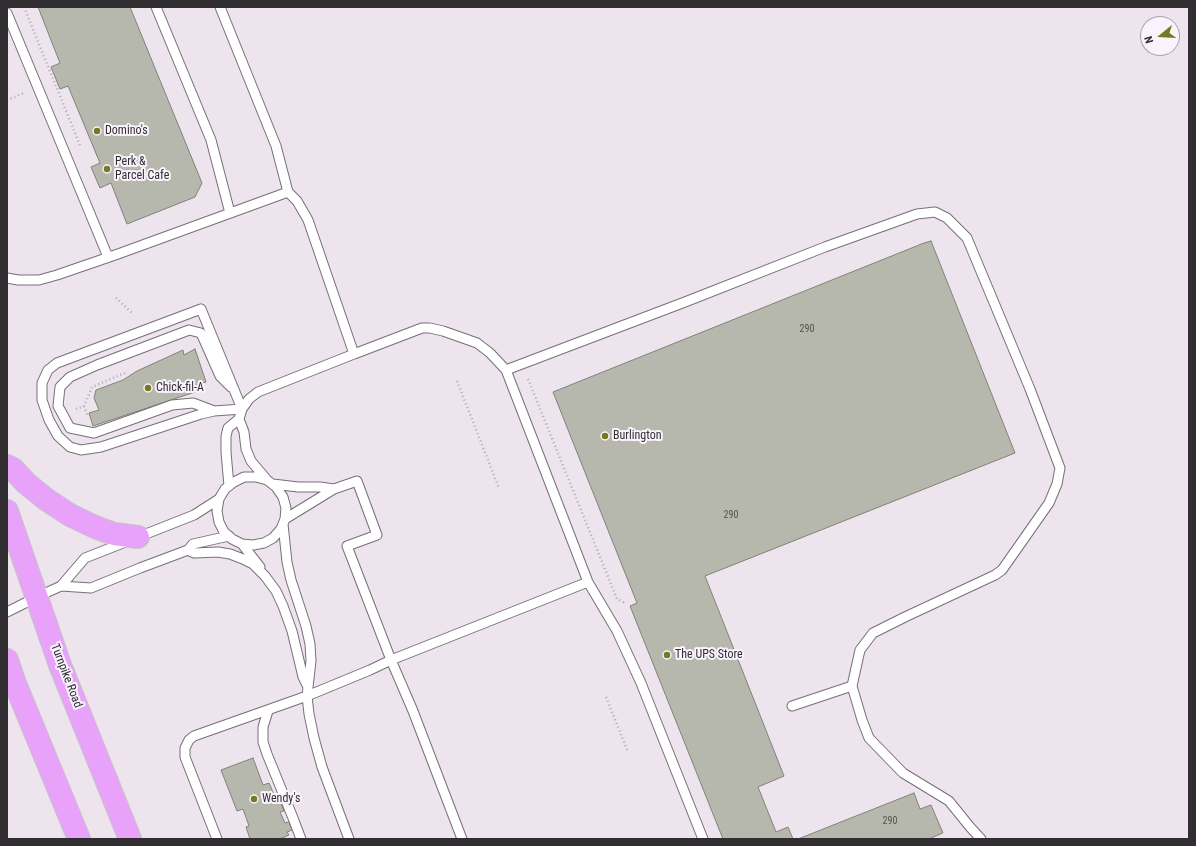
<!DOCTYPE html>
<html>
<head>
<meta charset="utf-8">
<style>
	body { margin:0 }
	#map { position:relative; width:1196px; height:846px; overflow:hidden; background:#ede4ee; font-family:"Roboto Condensed",sans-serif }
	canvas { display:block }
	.frame { position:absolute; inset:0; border:8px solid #312e32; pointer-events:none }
	.north { position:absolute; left:1140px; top:16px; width:40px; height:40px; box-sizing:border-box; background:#faf2fc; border:1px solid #aaa4ab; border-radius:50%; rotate:252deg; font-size:11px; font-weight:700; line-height:16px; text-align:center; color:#312e32 }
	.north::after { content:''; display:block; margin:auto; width:14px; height:18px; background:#747922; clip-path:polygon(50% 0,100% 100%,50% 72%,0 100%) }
</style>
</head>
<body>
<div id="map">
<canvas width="1196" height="846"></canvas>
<div class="frame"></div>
<div class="north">N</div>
</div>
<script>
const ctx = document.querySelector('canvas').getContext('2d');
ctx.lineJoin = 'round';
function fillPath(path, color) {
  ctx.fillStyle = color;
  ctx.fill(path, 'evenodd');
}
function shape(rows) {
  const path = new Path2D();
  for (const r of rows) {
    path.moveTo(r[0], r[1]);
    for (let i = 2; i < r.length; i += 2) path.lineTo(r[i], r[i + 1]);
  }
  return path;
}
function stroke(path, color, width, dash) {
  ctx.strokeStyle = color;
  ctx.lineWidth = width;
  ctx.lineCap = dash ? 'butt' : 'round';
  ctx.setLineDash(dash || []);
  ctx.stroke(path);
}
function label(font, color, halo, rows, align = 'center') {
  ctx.font = font + ' "Roboto Condensed",sans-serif';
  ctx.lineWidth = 4;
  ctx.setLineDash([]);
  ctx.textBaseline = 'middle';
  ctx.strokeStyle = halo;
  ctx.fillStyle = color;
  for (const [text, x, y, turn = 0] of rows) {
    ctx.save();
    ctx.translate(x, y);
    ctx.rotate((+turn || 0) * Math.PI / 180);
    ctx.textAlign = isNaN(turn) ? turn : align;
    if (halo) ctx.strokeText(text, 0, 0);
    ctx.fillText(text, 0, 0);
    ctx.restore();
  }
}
const building = shape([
	[38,7,130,7,202,183,195,197,127,224,111,183,100,188,91,167,100,163,68,86,60,89,51,67,60,63,38,7],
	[931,241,1015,453,705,576,784,776,758,787,776,832,788,827,793,839,723,839,630,606,637,603,553,392,924,243,931,241],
	[195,349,206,382,193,386,195,392,93,426,89,413,99,410,94,398,96,390,123,380,137,371,183,350,184,355,195,349],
	[253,758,263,785,269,783,276,799,279,798,284,811,280,812,285,823,289,822,292,830,287,832,289,835,280,839,250,839,246,827,249,826,243,809,237,811,221,770,253,758],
	[914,793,920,809,931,805,943,833,931,838,932,839,798,839,914,793]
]);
fillPath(building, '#b6b8ad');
stroke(building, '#808277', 1);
const service = shape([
	[156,7,211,140,230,213],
	[220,7,276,146,288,192],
	[7,13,108,257],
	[7,278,18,280,39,280,57,275,118,254,288,192,297,201,308,220,354,354,422,328,430,328,443,331,477,343,490,353,506,370,685,302,825,247,917,214,935,212,947,218,967,238,1030,389,1060,468,1057,484,1049,503,1002,570,995,575,905,617,873,633,860,650,852,686,862,720,869,738,903,773,949,801,970,827,981,839],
	[201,309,242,409,214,411,201,414,101,447,81,450,70,447,58,436,49,420,42,400,42,383,48,370,57,363,201,309],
	[506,370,566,525,588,582,617,631,641,683,703,839],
	[214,411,193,403,172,405,94,433,70,428,58,406,60,387,70,377,97,365,189,330,201,333,220,376,231,387],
	[239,419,244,432,246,449,251,461,267,480,276,487,283,497,286,508,285,519,281,529,273,538,264,543,253,545,242,544,232,539,224,532,219,522,217,511,219,499,225,489,234,482,244,477,256,477,267,480],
	[273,484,298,487,320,487,334,489],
	[229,486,226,452,226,436,228,428,239,419,242,409,249,399,258,392,354,354],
	[285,519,334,489,357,481,377,535,347,546,391,660,413,711,462,839],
	[283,524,287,562,291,580,306,626,310,644,311,661,307,696,309,714,314,738,322,767,349,839],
	[242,544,260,567],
	[188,550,194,553,218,552,230,554,243,559,253,564,265,576,276,591,283,606,292,631,303,677,307,685],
	[61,586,91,588,140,568,188,550,193,544,229,536],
	[7,612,37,597,61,586,85,558,194,515,219,499],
	[792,706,852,686],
	[268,711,263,727,263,742,267,754,293,818,301,839],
	[217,839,185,757,185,748,189,740,194,736,307,696,370,670,391,660,588,582]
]);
const trunk = shape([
	[7,466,13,469,26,483,47,500,70,515,95,527,114,534,138,537],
	[7,511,60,665,130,839],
	[7,660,14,681,79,839]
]);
stroke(service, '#766f78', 11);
stroke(trunk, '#c5c4c6', 24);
stroke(shape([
	[24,7,81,148],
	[7,100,24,93],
	[116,298,132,313],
	[528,379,617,599,625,603],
	[457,381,499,488],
	[84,406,88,417],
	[76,409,84,406,92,387,127,372],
	[606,697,628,752]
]), '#b1aab2', 2.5, [1, 3]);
stroke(service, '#fff', 9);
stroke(trunk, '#e8a2fa', 22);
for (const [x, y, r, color] of [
	[97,131,4,"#747922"],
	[107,169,4,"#747922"],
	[148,388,4,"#747922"],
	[605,436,4,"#747922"],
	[667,655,4,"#747922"],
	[254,799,4,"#747922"]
]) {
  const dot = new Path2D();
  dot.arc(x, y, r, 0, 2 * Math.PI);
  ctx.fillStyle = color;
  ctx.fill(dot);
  stroke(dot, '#faf2fc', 1.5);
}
label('10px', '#525051', null, [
	["290",807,329],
	["290",731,515],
	["290",890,821]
]);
label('12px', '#312e32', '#faf2fc', [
	["Domino's",105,131],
	["Perk &",115,162],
	["Parcel Cafe",115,176],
	["Chick-fil-A",156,388],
	["Burlington",613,436],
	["The UPS Store",675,655],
	["Wendy's",262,799]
], 'left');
label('12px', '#312e32', '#faf2fc', [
	["Turnpike Road",66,676,69]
]);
</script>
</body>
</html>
